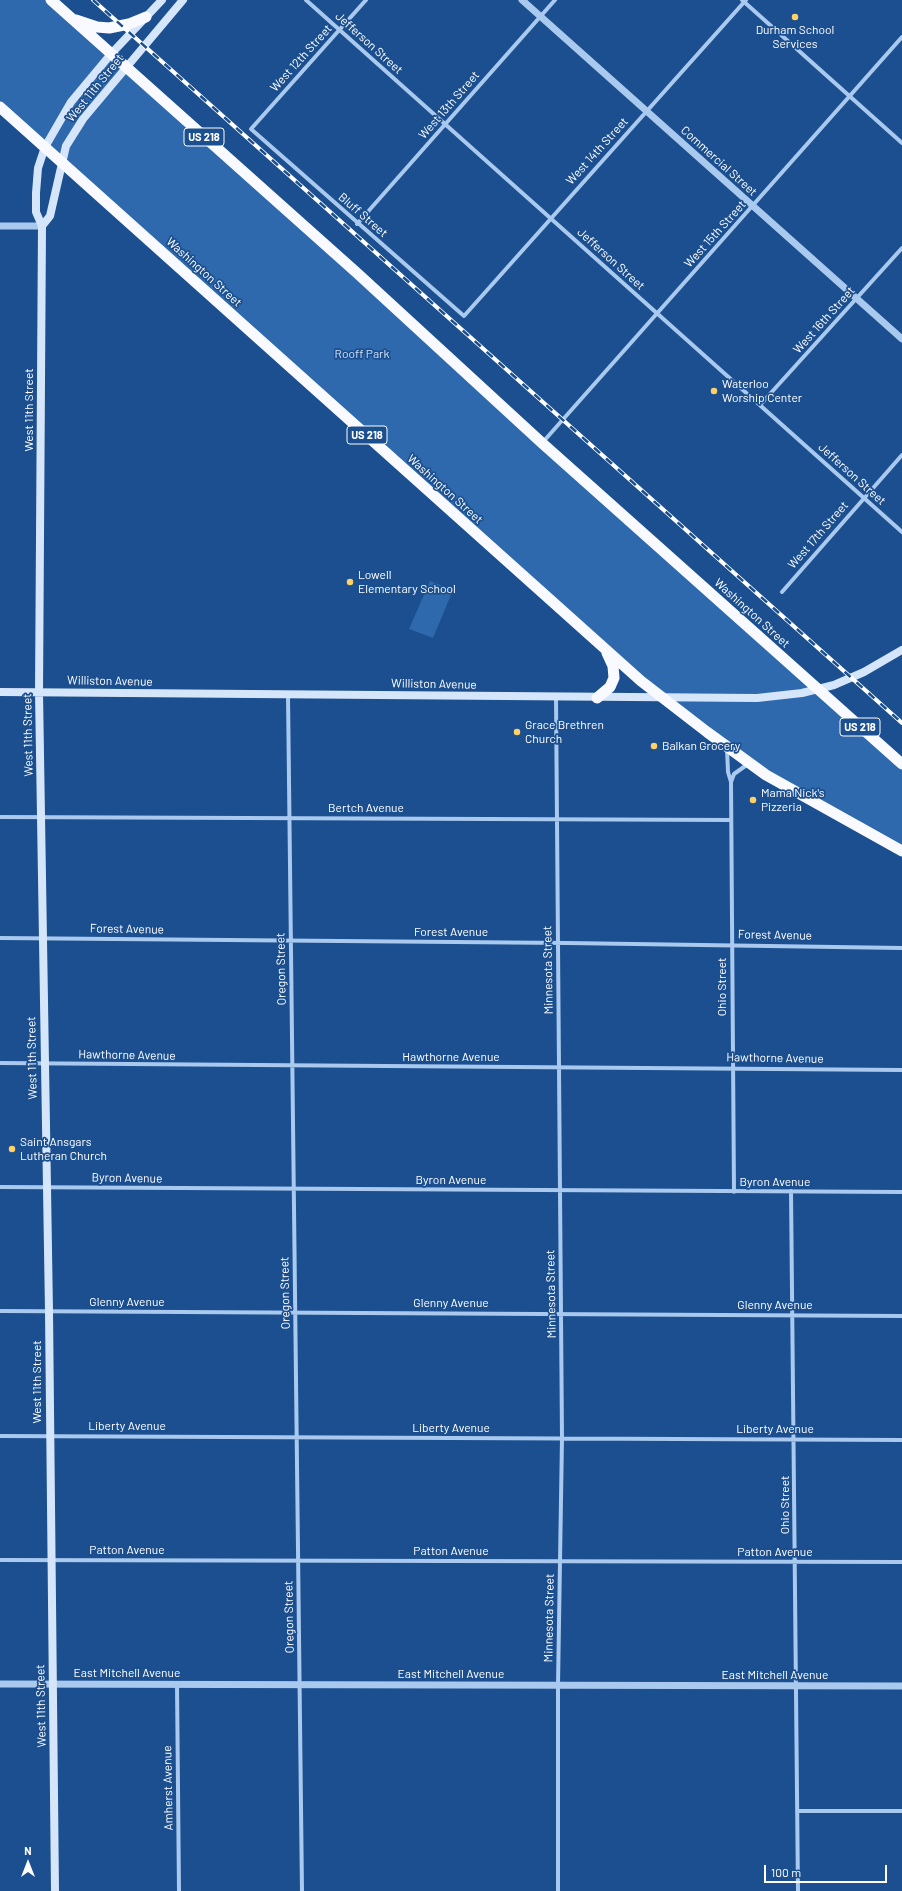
<!DOCTYPE html>
<html>
<head>
<meta charset="utf-8">
<style>
	body { margin:0 }
	#map { position:relative; width:902px; height:1891px; overflow:hidden; background:#1b4f8f; font-family:Barlow,sans-serif }
	canvas { display:block }
	.north { position:absolute; left:8px; top:1843px; width:40px; height:40px; -webkit-text-stroke:3px #1b4f8f; paint-order:stroke; rotate:0deg; font-size:11px; font-weight:700; line-height:16px; text-align:center; color:#fff }
	.north::after { content:''; display:block; margin:auto; width:14px; height:18px; background:#fff; clip-path:polygon(50% 0,100% 100%,50% 72%,0 100%) }
	.scale { position:absolute; left:764px; top:1865px; width:123px; height:18px; box-sizing:border-box; border:2px solid #fff; border-top:0; padding-left:5px; font-size:12px; line-height:14px; white-space:nowrap; color:#fff; -webkit-text-stroke:3px #1b4f8f; paint-order:stroke }
</style>
</head>
<body>
<div id="map">
<canvas width="902" height="1891"></canvas>
<div class="north">N</div>
<div class="scale">100 m</div>
</div>
<script>
const ctx = document.querySelector('canvas').getContext('2d');
ctx.lineJoin = 'round';
function fillPath(path, color) {
  ctx.fillStyle = color;
  ctx.fill(path, 'evenodd');
}
function shape(rows) {
  const path = new Path2D();
  for (const r of rows) {
    path.moveTo(r[0], r[1]);
    for (let i = 2; i < r.length; i += 2) path.lineTo(r[i], r[i + 1]);
  }
  return path;
}
function stroke(path, color, width, dash) {
  ctx.strokeStyle = color;
  ctx.lineWidth = width;
  ctx.lineCap = dash ? 'butt' : 'round';
  ctx.setLineDash(dash || []);
  ctx.stroke(path);
}
function label(font, color, halo, rows, align = 'center') {
  ctx.font = font + ' Barlow,sans-serif';
  ctx.lineWidth = 3.5;
  ctx.setLineDash([]);
  ctx.textBaseline = 'middle';
  ctx.strokeStyle = halo;
  ctx.fillStyle = color;
  for (const [text, x, y, turn = 0] of rows) {
    ctx.save();
    ctx.translate(x, y);
    ctx.rotate((+turn || 0) * Math.PI / 180);
    ctx.textAlign = isNaN(turn) ? turn : align;
    if (halo) ctx.strokeText(text, 0, 0);
    ctx.fillText(text, 0, 0);
    ctx.restore();
  }
}
fillPath(shape([
	[0,0,51,0,902,761,902,852,808,799,707,732,0,107],
	[430,581,453,590,433,638,409,629]
]), '#2e69ad');
stroke(shape([
	[306,0,902,532],
	[366,0,251,129,464,316,746,0],
	[742,0,902,143],
	[357,224,555,0],
	[760,405,902,248],
	[543,442,902,37],
	[782,592,902,455],
	[288,695,302,1891],
	[556,697,562,1438,558,1685,558,1891],
	[727,749,728,772,731,782,734,1192],
	[731,782,734,774,748,764],
	[0,817,731,820],
	[0,938,567,943,902,948],
	[0,1063,902,1070],
	[0,1187,902,1192],
	[791,1191,798,1891],
	[0,1311,902,1316],
	[0,1436,902,1440],
	[0,1560,902,1562],
	[177,1684,179,1891],
	[797,1811,902,1811]
]), '#a9c9ee', 4);
stroke(shape([
	[522,0,902,339],
	[0,226,42,226],
	[0,1684,902,1686]
]), '#a9c9ee', 7);
stroke(shape([
	[42,226,50,216,66,146,83,119,183,0],
	[0,692,757,698,802,693,834,685,864,672,902,650],
	[55,1891,49,1311,39,692,42,226,36,212,36,193,38,168,45,147,71,102,111,54,162,0]
]), '#d6e6fa', 8);
stroke(shape([
	[51,0,357,273,542,443,902,764],
	[76,20,97,27,109,28,129,24,146,17],
	[0,107,641,681,707,732,766,775,902,851],
	[597,698,610,687,614,678,613,666,607,653]
]), '#f8faff', 11);
const rail = shape([
	[93,0,902,723]
]);
stroke(rail, '#fff', 4);
stroke(rail, '#1b4f8f', 2.5, [8]);
for (const [x, y, r, color] of [
	[795,17,4,"#ffd166"],
	[714,391,4,"#ffd166"],
	[350,582,4,"#ffd166"],
	[517,732,4,"#ffd166"],
	[654,746,4,"#ffd166"],
	[753,800,4,"#ffd166"],
	[12,1149,4,"#ffd166"]
]) {
  const dot = new Path2D();
  dot.arc(x, y, r, 0, 2 * Math.PI);
  ctx.fillStyle = color;
  ctx.fill(dot);
  stroke(dot, '#1b4f8f', 1.5);
}
for (const [x, y, w] of [
	[204,137,40],
	[367,435,40],
	[860,727,40]
]) {
  const box = new Path2D();
  box.roundRect(x - w / 2, y - 9, w, 18, 3);
  ctx.fillStyle = '#1b4f8f';
  ctx.fill(box);
  stroke(box, '#fff', 1);
}
label('bold 11px', '#fff', null, [
	["US 218",204,137],
	["US 218",367,435],
	["US 218",860,727]
]);
label('12px', '#fff', '#1b4f8f', [
	["Durham School",795,30,"center"],
	["Services",795,44,"center"],
	["Waterloo",722,384],
	["Worship Center",722,398],
	["Lowell",358,575],
	["Elementary School",358,589],
	["Grace Brethren",525,725],
	["Church",525,739],
	["Balkan Grocery",662,746],
	["Mama Nick's",761,793],
	["Pizzeria",761,807],
	["Saint Ansgars",20,1142],
	["Lutheran Church",20,1156]
], 'left');
label('12px', '#fff', '#1b4f8f', [
	["Jefferson Street",369,43,42],
	["West 12th Street",301,58,-48],
	["West 11th Street",95,88,-51],
	["West 13th Street",449,105,-49],
	["West 14th Street",597,151,-48],
	["Commercial Street",719,161,42],
	["Bluff Street",363,215,41],
	["West 15th Street",715,234,-48],
	["Jefferson Street",611,259,42],
	["Washington Street",204,272,42],
	["West 16th Street",824,320,-48],
	["West 11th Street",29,410,-90],
	["Jefferson Street",852,474,42],
	["Washington Street",445,489,42],
	["West 17th Street",818,535,-49],
	["Washington Street",752,613,42],
	["Williston Avenue",110,681,1],
	["Williston Avenue",434,684,1],
	["West 11th Street",28,735,-91],
	["Bertch Avenue",366,808],
	["Forest Avenue",127,929,1],
	["Forest Avenue",451,932],
	["Forest Avenue",775,935,1],
	["Oregon Street",281,969,-91],
	["Minnesota Street",548,970,-91],
	["Ohio Street",722,987,-90],
	["Hawthorne Avenue",127,1055,1],
	["Hawthorne Avenue",451,1057],
	["West 11th Street",32,1058,-91],
	["Hawthorne Avenue",775,1058,1],
	["Byron Avenue",127,1178,1],
	["Byron Avenue",451,1180],
	["Byron Avenue",775,1182],
	["Oregon Street",285,1293,-91],
	["Minnesota Street",551,1294,-91],
	["Glenny Avenue",127,1302],
	["Glenny Avenue",451,1303],
	["Glenny Avenue",775,1305],
	["West 11th Street",37,1382,-90],
	["Liberty Avenue",127,1426],
	["Liberty Avenue",451,1428],
	["Liberty Avenue",775,1429],
	["Ohio Street",785,1505,-90],
	["Patton Avenue",127,1550],
	["Patton Avenue",451,1551],
	["Patton Avenue",775,1552],
	["Oregon Street",289,1617,-91],
	["Minnesota Street",549,1618,-89],
	["East Mitchell Avenue",127,1673],
	["East Mitchell Avenue",451,1674],
	["East Mitchell Avenue",775,1675],
	["West 11th Street",41,1706,-91],
	["Amherst Avenue",168,1788,-91]
]);
label('12px', '#cfe3fa', '#1b4f8f', [
	["Rooff Park",362,354]
]);
</script>
</body>
</html>
